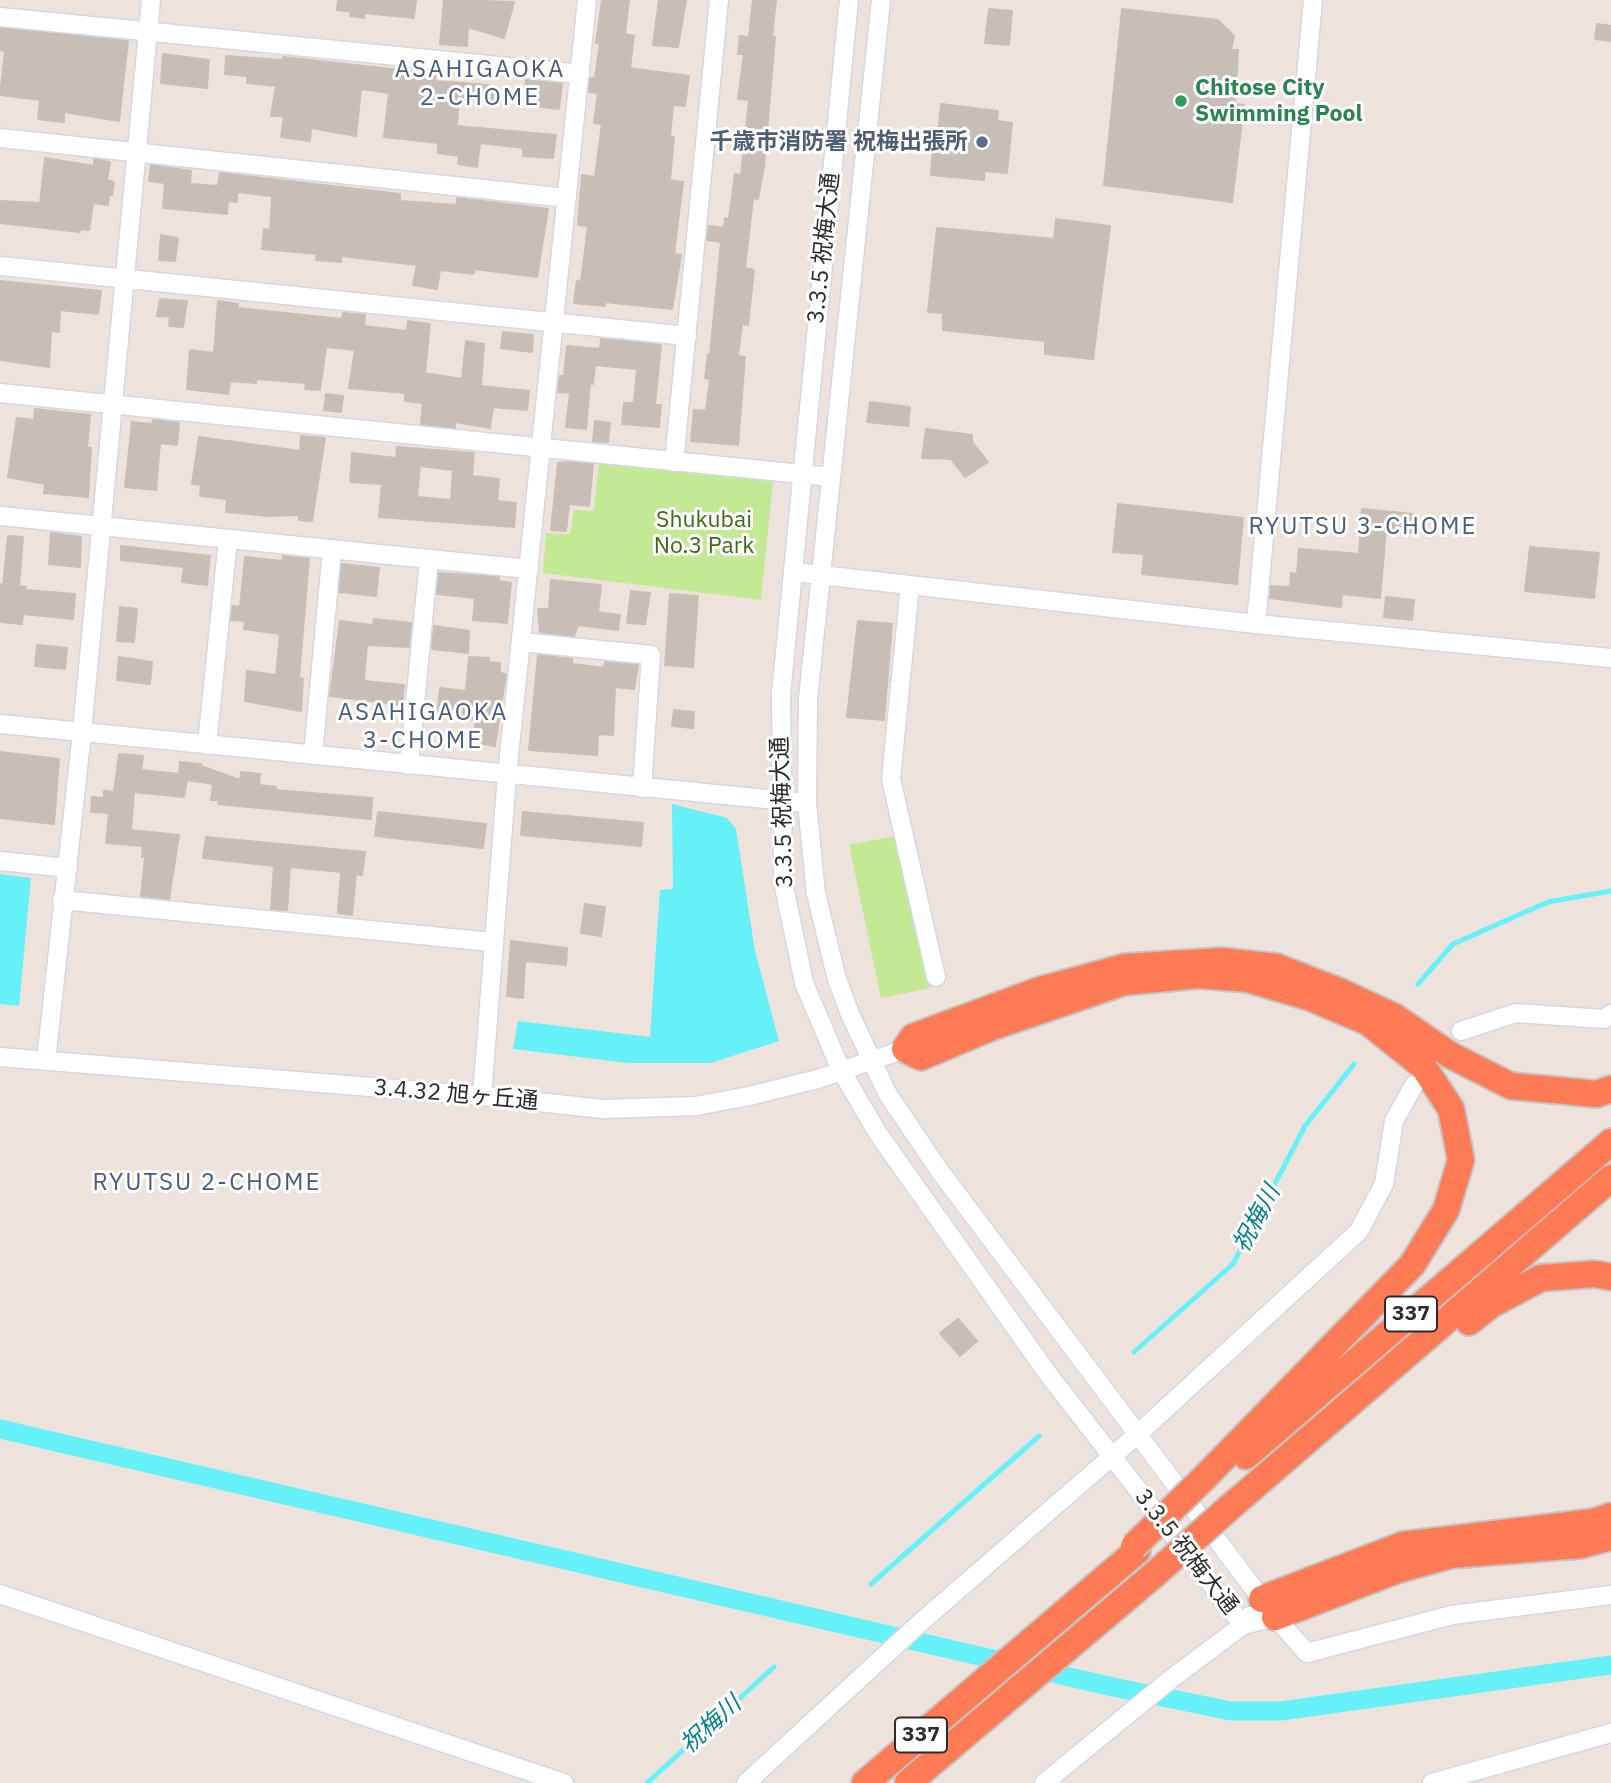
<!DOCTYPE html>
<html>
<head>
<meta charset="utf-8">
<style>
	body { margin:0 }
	canvas { display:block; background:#eee2dc }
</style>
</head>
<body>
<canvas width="1611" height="1783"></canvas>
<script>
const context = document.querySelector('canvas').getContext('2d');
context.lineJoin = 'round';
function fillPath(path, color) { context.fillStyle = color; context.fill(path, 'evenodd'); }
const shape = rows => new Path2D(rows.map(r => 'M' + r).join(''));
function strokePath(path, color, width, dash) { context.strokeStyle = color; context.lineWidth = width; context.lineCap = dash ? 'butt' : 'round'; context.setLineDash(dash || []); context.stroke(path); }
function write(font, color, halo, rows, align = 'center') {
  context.font = font + ' "IBM Plex Sans","Noto Sans JP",sans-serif'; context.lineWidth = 6; context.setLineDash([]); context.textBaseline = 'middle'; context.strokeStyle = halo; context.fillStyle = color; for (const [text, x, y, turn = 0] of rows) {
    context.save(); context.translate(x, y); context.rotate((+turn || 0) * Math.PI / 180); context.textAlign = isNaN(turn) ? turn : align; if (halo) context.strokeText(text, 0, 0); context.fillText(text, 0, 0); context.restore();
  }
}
const green = shape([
	[599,462,773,482,761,600,543,573,546,533,570,534,574,510,594,511],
	[900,835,931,988,881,998,849,845]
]);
const water = shape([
	[672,804,727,818,736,829,755,951,779,1041,711,1063,628,1063,513,1049,518,1021,650,1037,660,890,673,889],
	[0,874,31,878,19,1006,0,1004]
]);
const stream = shape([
	[1418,984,1453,944,1548,902,1611,891],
	[1134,1352,1233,1264,1305,1126,1354,1064],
	[871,1584,1039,1436],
	[647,1783,774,1667]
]);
const canal = shape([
	[0,1429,1113,1687,1231,1711,1281,1711,1611,1665]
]);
const building = shape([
	[338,0,416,0,414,18,364,13,364,18,350,16,351,12,337,10,338,0],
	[444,0,514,2,504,38,468,27,467,46,440,44,444,0],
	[602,0,629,0,625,34,634,36,630,68,689,76,685,106,673,105,670,137,674,137,670,180,683,182,674,254,681,255,672,309,605,302,605,306,574,303,577,281,581,282,588,226,578,225,582,175,595,177,602,124,594,123,598,93,589,92,590,78,595,78,600,43,596,43,602,0],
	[659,0,686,0,678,47,653,45,659,0],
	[753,0,776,0,772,37,775,37,764,167,758,199,753,198,745,268,754,270,748,325,742,324,738,356,745,357,738,445,691,441,694,410,706,411,710,379,705,378,708,354,710,355,721,242,707,240,709,226,724,228,725,218,729,219,735,174,741,175,749,100,738,99,744,54,738,54,740,36,749,37,753,0],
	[989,9,1012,11,1009,45,985,43,989,9],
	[1122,9,1218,20,1234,36,1231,50,1238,50,1235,104,1244,105,1232,202,1104,185,1122,9],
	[1597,24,1611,26,1611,41,1595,39,1597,24],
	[0,28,128,41,119,121,64,112,64,122,38,119,40,100,0,95,5,51,0,50,0,28],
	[163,54,209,60,207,88,161,83,163,54],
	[226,56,282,60,283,57,436,74,435,81,489,85,489,88,498,90,496,102,459,98,457,126,556,135,553,158,523,156,523,148,480,143,477,167,458,164,459,156,438,153,438,143,384,137,389,93,361,89,356,136,311,128,310,141,281,137,284,116,271,116,276,86,247,83,247,76,225,74,226,56],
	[526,80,562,84,559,109,524,105,526,80],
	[941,104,998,111,997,121,1012,123,1007,173,984,171,984,180,931,175,933,145,937,146,941,104],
	[45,158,94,166,94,159,110,162,107,180,114,182,112,195,109,195,108,205,93,203,89,230,80,229,80,232,0,223,0,201,40,203,45,158],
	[151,165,191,171,190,184,218,186,220,173,400,194,400,201,457,205,457,198,548,209,537,277,474,269,474,274,440,270,437,289,413,285,417,265,341,256,341,262,316,260,317,254,262,249,264,229,270,230,272,196,237,192,237,202,228,201,227,214,163,208,165,183,149,181,151,165],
	[1056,219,1110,226,1093,359,1045,354,1045,341,943,330,943,313,928,312,937,228,1054,239,1056,219],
	[161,235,178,238,175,261,159,260,161,235],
	[0,281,101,291,98,314,60,310,59,332,51,331,49,367,0,360,0,281],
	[160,299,187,301,183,327,169,326,170,317,157,316,160,299],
	[218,301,238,304,238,308,342,319,343,313,365,315,364,326,407,331,408,321,430,324,425,373,462,379,466,341,484,344,481,386,529,391,527,410,493,407,490,428,455,422,455,428,421,424,423,403,405,401,405,393,349,388,355,350,326,347,320,390,305,389,306,383,256,379,256,383,230,381,228,394,187,389,190,350,214,353,218,301],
	[503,332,533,335,532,352,501,348,503,332],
	[601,339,661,345,655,405,661,405,659,427,622,424,624,403,634,403,637,369,595,365,593,384,590,383,586,429,566,427,570,393,558,392,560,376,564,376,567,346,600,349,601,339],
	[326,394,343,396,341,412,324,410,326,394],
	[870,402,910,407,908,426,867,422,870,402],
	[35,409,90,415,87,448,91,448,88,497,44,493,45,484,8,477,17,418,34,420,35,409],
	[153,420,179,423,177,445,160,443,156,490,125,487,132,422,152,424,153,420],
	[595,421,610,423,608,442,593,441,595,421],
	[926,429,972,435,972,442,988,462,965,477,951,459,922,458,926,429],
	[301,436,325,438,312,521,299,520,299,515,268,516,226,512,227,499,200,496,201,485,192,484,199,437,300,451,301,436],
	[397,447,474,453,472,476,499,479,497,501,516,503,514,527,379,517,382,484,350,482,352,453,396,458,397,447],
	[420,466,453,470,451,500,417,497,420,466],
	[569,462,593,464,589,506,569,504,566,531,551,530,558,463,569,462],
	[1118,504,1243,518,1237,584,1142,574,1144,554,1113,552,1118,504],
	[1362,509,1413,514,1411,533,1386,530,1380,598,1342,594,1341,607,1270,598,1271,586,1290,587,1291,573,1297,574,1299,549,1359,554,1362,509],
	[51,533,81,537,80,567,49,564,51,533],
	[8,536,23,537,19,586,26,587,26,590,75,594,73,619,23,614,22,624,0,622,0,584,3,585,8,536],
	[121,546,210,556,207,585,182,582,184,567,121,560,121,546],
	[1530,547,1599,553,1594,598,1525,591,1530,547],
	[283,556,309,559,299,678,303,679,301,711,245,701,247,671,276,675,280,634,244,629,245,621,231,620,233,606,240,607,245,557,283,561,283,556],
	[342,564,379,568,376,596,339,592,342,564],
	[439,573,499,577,499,581,511,583,507,623,473,620,475,598,437,594,439,573],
	[551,580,601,585,598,612,620,615,618,630,578,625,574,636,540,632,538,609,549,609,551,580],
	[631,591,650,593,645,624,627,623,631,591],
	[670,594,698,596,693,667,665,665,670,594],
	[1386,597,1414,600,1412,620,1384,617,1386,597],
	[120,607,137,609,134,642,117,641,120,607],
	[374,619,411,623,409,647,367,645,364,678,364,681,404,685,402,705,330,696,340,621,373,625,374,619],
	[858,621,892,624,884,720,847,717,858,621],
	[434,626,469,631,468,653,432,649,434,626],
	[37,645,67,648,65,669,35,666,37,645],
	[538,655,572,659,572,664,604,668,605,662,638,665,634,689,615,687,613,735,598,734,597,755,529,750,538,655],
	[119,657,152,662,150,684,117,680,119,657],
	[469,657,489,658,489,662,500,663,500,673,506,674,495,746,473,742,476,720,437,715,440,688,466,691,469,657],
	[674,710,694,712,693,728,672,726,674,710],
	[0,752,59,759,54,824,0,818,0,752],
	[119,754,143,756,141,770,179,774,180,762,201,764,201,766,240,780,241,772,260,774,259,785,276,787,275,790,372,798,371,819,218,804,219,800,211,800,213,784,187,780,184,797,134,792,131,830,179,835,169,899,141,896,145,857,142,857,143,846,106,843,109,813,91,812,92,797,104,798,104,791,114,792,119,754],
	[378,812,486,824,483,848,375,836,378,812],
	[523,812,643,823,641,846,521,835,523,812],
	[206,837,365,852,362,875,356,874,352,915,338,913,341,872,290,867,287,910,271,909,274,866,203,858,206,837],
	[585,904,605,907,601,936,581,933,585,904],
	[511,941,567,948,566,965,525,961,523,998,507,996,511,941],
	[958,1319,977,1341,960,1356,940,1333,958,1319]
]);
const minor = shape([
	[849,0,781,694,783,882,804,983,841,1070,877,1132,1048,1374,1243,1625,1275,1617],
	[881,0,808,699,807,803,816,894,837,979,850,1014,887,1093,939,1170,1275,1617,1307,1653,1452,1615,1611,1595],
	[0,17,580,74],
	[0,138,567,198],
	[0,266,687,336],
	[0,393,831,477],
	[674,462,719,0],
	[0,516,529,569],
	[794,572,1256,624,1611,658],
	[910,585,891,779,936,977],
	[1256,624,1313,0],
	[521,642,651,655,642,788],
	[0,724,807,803],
	[207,745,228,539],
	[313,755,332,549],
	[409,765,429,559],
	[0,861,68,868],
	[62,900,492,942],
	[1461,1031,1516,1013,1604,1019,1611,1014],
	[0,1057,482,1096,603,1109,696,1106,749,1096,818,1079,905,1049],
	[46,1061,82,732,151,0],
	[482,1096,507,775,587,0],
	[0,1594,564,1783],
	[746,1783,921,1622,1139,1433,1359,1231,1384,1184,1394,1121,1414,1085],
	[1044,1783,1171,1679,1243,1625,1250,1616],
	[1432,1783,1611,1733]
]);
const highway = shape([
	[1469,1322,1492,1304,1541,1278,1595,1274,1611,1277],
	[1246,1456,1611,1142],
	[1204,1478,1412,1265,1446,1210,1461,1160,1451,1109,1423,1066,1368,1022,1309,997,1248,979,1199,975,1124,982,992,1027,921,1057,905,1049,913,1037,1040,990,1125,967,1221,961,1277,967,1341,992,1393,1016,1450,1055,1511,1086,1597,1094,1611,1089],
	[1229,1508,1611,1178],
	[1262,1599,1403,1545,1594,1522,1611,1516],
	[1275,1617,1397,1570,1451,1555,1581,1545,1611,1537],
	[865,1783,1137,1551],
	[908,1783,1156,1573]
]);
const highwayBridge = shape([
	[1134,1546,1204,1478],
	[1156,1573,1229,1508]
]);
const markers = [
	[1181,101,7,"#2e9e5b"],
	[982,142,7,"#5c6f8a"]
];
const shields = [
	[1411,1314,52],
	[921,1735,52]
];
const shieldNames = [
	["337",1411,1314],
	["337",921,1735]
];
const leisureNames = [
	["Chitose City",1195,88],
	["Swimming Pool",1195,114]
];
const serviceNames = [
	["千歳市消防署 祝梅出張所",968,142]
];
const streetNames = [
	["3.3.5 祝梅大通",824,248,-84],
	["3.3.5 祝梅大通",783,812,-92],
	["3.4.32 旭ヶ丘通",456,1095,5],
	["3.3.5 祝梅大通",1186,1552,52]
];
const parkNames = [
	["Shukubai",704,520],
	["No.3 Park",704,546]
];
const neighbourhoodNames = [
	["ASAHIGAOKA",480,70],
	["2-CHOME",480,98],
	["RYUTSU 3-CHOME",1363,527],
	["ASAHIGAOKA",423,713],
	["3-CHOME",423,741],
	["RYUTSU 2-CHOME",207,1183]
];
const waterNames = [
	["祝梅川",1257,1219,-62],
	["祝梅川",711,1725,-42]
];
fillPath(green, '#c3e994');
fillPath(water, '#66f1f8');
strokePath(stream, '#66f1f8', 5);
strokePath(canal, '#66f1f8', 19);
fillPath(building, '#c6beb7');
strokePath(building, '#cabeb5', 2);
strokePath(minor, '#d1d9e5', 21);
strokePath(highway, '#c4c4c4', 30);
strokePath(minor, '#fff', 18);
strokePath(highway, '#ff7b56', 26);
strokePath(highwayBridge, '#c4c4c4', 30, []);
strokePath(highwayBridge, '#ff7b56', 26);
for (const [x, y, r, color] of markers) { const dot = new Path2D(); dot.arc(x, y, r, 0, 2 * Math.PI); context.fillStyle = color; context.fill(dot); strokePath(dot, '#fff', 2.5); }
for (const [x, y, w] of shields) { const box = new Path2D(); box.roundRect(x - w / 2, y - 17.5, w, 35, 5); context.fillStyle = '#fff'; context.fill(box); strokePath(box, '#2b2b2b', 2); }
write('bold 21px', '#2b2b2b', null, shieldNames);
write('bold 23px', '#27864d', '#fff', leisureNames, 'left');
write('bold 23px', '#4e5e75', '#fff', serviceNames, 'right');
write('23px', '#2b2b2b', '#fff', streetNames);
write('23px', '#3a6e14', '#fff', parkNames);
context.letterSpacing = '2px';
write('24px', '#475d7f', '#fff', neighbourhoodNames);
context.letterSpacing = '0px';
write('italic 24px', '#047f90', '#fff', waterNames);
</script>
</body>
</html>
